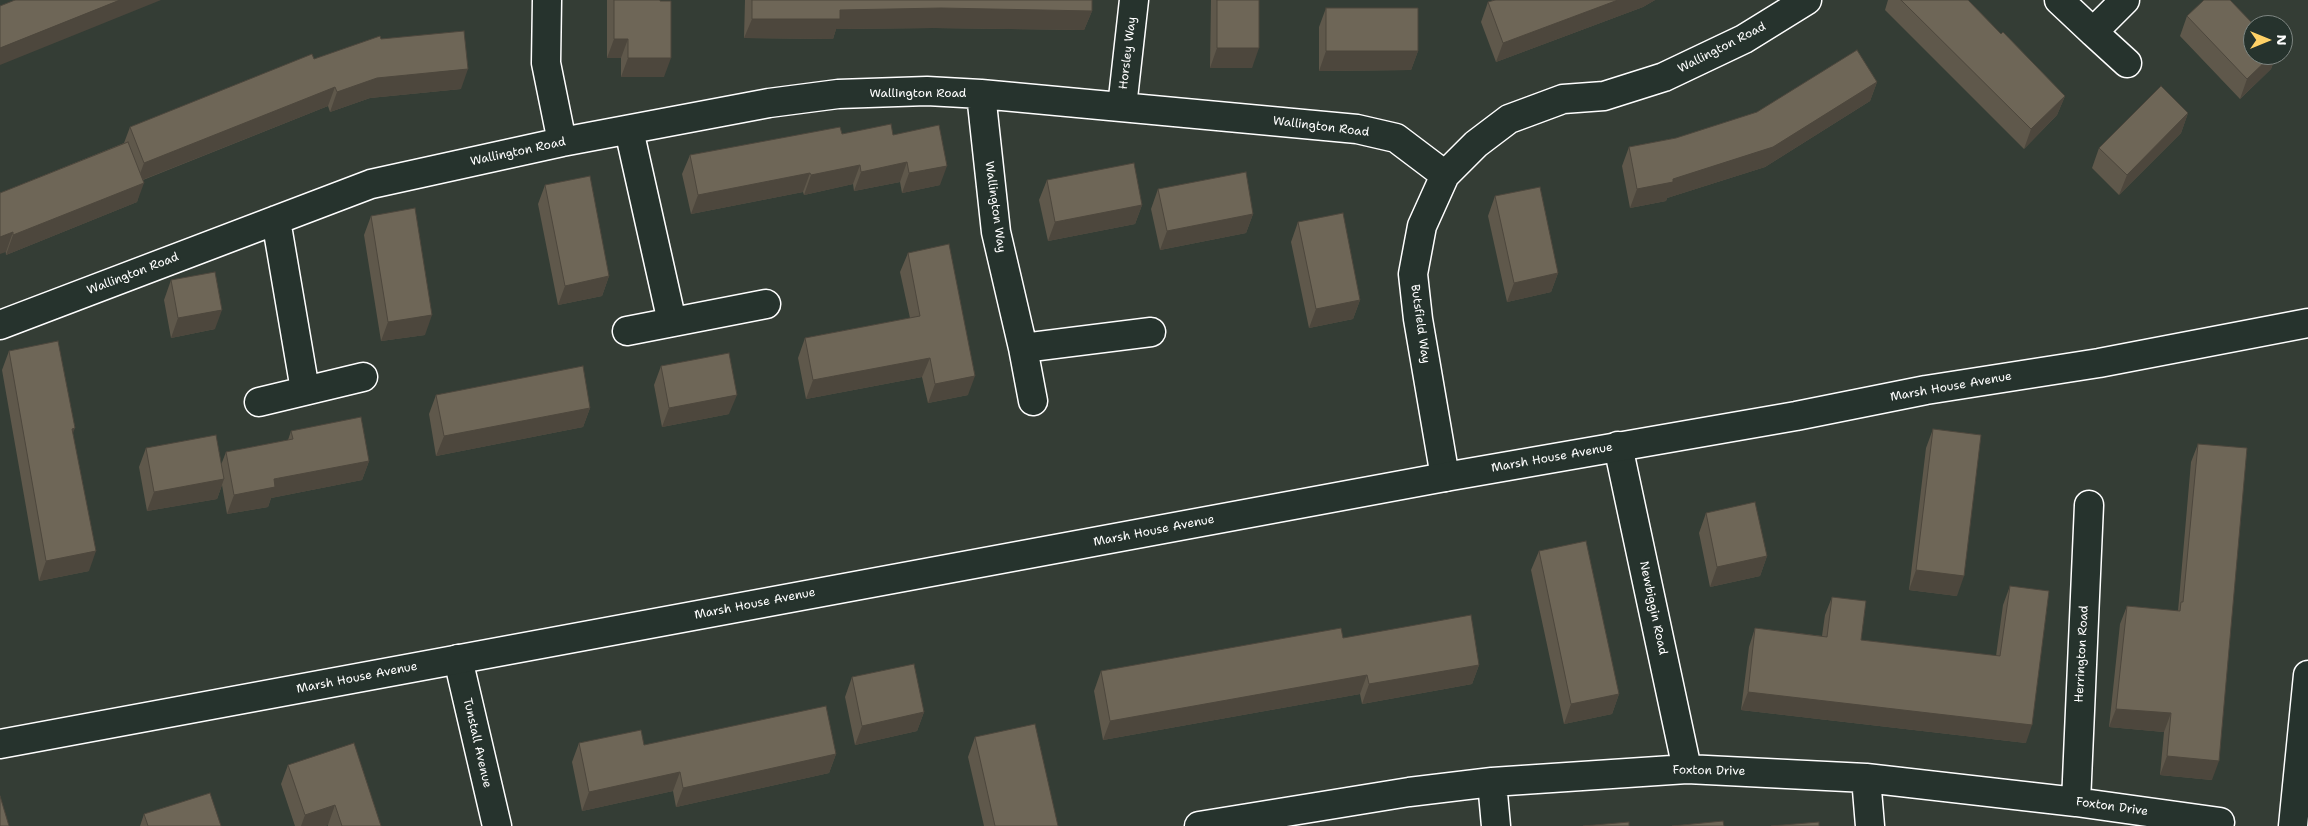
<!DOCTYPE html>
<html>
<head>
<meta charset="utf-8">
<style>
	body { margin:0 }
	#map { position:relative; width:2308px; height:826px; overflow:hidden; background:#343d35; font-family:"Shantell Sans",sans-serif }
	canvas { display:block }
	.north { position:absolute; left:2243px; top:15px; width:50px; height:50px; box-sizing:border-box; background:#26332d; border:1px solid #7d8581; border-radius:50%; rotate:90deg; font-size:14px; font-weight:700; line-height:20px; text-align:center; color:#fff }
	.north::after { content:''; display:block; margin:auto; width:18px; height:22px; background:#ffd166; clip-path:polygon(50% 0,100% 100%,50% 72%,0 100%) }
</style>
</head>
<body>
<div id="map">
<canvas width="2308" height="826"></canvas>
<div class="north">N</div>
</div>
<script>
const context = document.querySelector('canvas').getContext('2d');
context.lineJoin = 'round';
const shape = rows => new Path2D(rows.map(r => 'M' + r).join(''));
function strokePath(path, color, width, dash) { context.strokeStyle = color; context.lineWidth = width; context.lineCap = dash ? 'butt' : 'round'; context.setLineDash(dash || []); context.stroke(path); }
function fillPath(path, color) { context.fillStyle = color; context.fill(path, 'evenodd'); }
function write(font, color, halo, rows, align = 'center') {
  context.font = font + ' "Shantell Sans",sans-serif'; context.lineWidth = 4; context.setLineDash([]); context.textBaseline = 'middle'; context.strokeStyle = halo; context.fillStyle = color; for (const [text, x, y, turn = 0] of rows) {
    context.save(); context.translate(x, y); context.rotate((+turn || 0) * Math.PI / 180); context.textAlign = isNaN(turn) ? turn : align; if (halo) context.strokeText(text, 0, 0); context.fillText(text, 0, 0); context.restore();
  }
}
const street = shape([
	[547,0,546,63,562,142],
	[2059,0,2093,32,2125,0],
	[2093,32,2127,63],
	[981,94,996,232,1023,348],
	[1122,107,1134,0],
	[629,130,672,322],
	[276,220,305,390],
	[0,325,371,184,562,142,769,103,838,94,927,91,981,94,1357,129,1396,138,1445,175],
	[627,331,766,304],
	[1033,401,1023,348,1151,332],
	[259,402,363,377],
	[1618,446,1687,769],
	[1445,477,1418,319,1413,274,1422,226,1445,175,1476,144,1509,119,1563,99,1604,96,1664,77,1744,39,1807,0],
	[458,659,497,826],
	[1866,778,1870,826],
	[1492,782,1496,826],
	[2076,802,2089,505],
	[1199,826,1409,792,1492,782,1687,769,1866,778,2076,802,2220,822],
	[2293,826,2308,675]
]);
const secondary = shape([
	[0,744,1445,477,1796,416,1926,390,2099,363,2308,323]
]);
const wall = shape([
	[607,0,660,0,664,77,621,77,621,58,607,58],
	[745,0,1092,0,1092,11,1084,30,934,28,836,29,833,39,744,38],
	[1211,0,1259,0,1252,68,1210,68],
	[1495,0,1655,0,1643,7,1496,62,1481,22,1488,2],
	[1888,0,1968,0,2001,34,2065,96,2057,115,2024,149,1885,10],
	[1326,8,1418,51,1411,70,1319,71,1319,27],
	[2187,16,2253,55,2276,55,2271,69,2240,99,2180,36],
	[381,39,461,89,370,98,330,112,328,106,143,180,137,202,6,255,0,193,124,143,130,127,314,59],
	[1877,82,1870,101,1765,167,1667,198,1666,201,1630,208,1622,166,1629,147,1676,138],
	[2188,113,2181,133,2119,195,2092,168,2099,148],
	[842,134,893,135,940,185,902,193,900,182,854,191,853,184,804,195,803,192,691,214,682,174,690,155],
	[1047,180,1142,205,1135,224,1048,241,1039,200],
	[545,185,609,276,602,296,558,305,538,204],
	[1158,189,1253,214,1246,233,1160,250,1151,209],
	[1495,196,1558,273,1551,292,1507,302,1488,216],
	[371,216,425,335,381,341,364,235],
	[1298,222,1360,300,1353,319,1309,328,1291,242],
	[908,253,968,395,928,403,922,377,806,399,798,358,805,338,910,318,900,272],
	[171,280,215,329,171,338,164,300],
	[9,351,73,435,89,571,39,581,2,370],
	[661,366,729,414,662,427,654,385],
	[436,395,590,408,583,427,436,456,429,414],
	[1933,429,1957,596,1909,590,1926,448],
	[291,431,369,461,362,480,271,498,268,507,227,514,222,485,217,499,147,511,139,467,146,448,221,465,226,452,288,440],
	[2198,444,2212,780,2160,775,2164,732,2109,727,2120,624,2127,606,2178,611,2191,462],
	[1706,513,1767,556,1760,576,1710,587,1699,533],
	[1539,551,1619,694,1612,714,1564,724,1531,570],
	[2010,586,2026,743,1741,710,1749,647,1755,628,1822,636,1825,615,1832,597,1861,640,1996,656,2003,605],
	[1343,638,1479,665,1472,684,1362,704,1360,694,1103,740,1094,691,1101,671],
	[852,677,924,712,917,731,855,745,845,697],
	[975,737,1058,826,984,826,968,757],
	[579,743,644,745,836,754,829,773,676,807,673,791,582,811,572,762],
	[288,765,381,826,328,826,328,825,324,826,295,826,281,784],
	[144,814,221,826,140,826]
]);
const shadedWall = shape([
	[120,0,161,0,0,65,0,48],
	[1618,0,1655,0,1643,7,1496,62,1503,43],
	[941,8,1092,11,1084,30,934,28,836,29,833,39,744,38,752,19,840,10],
	[614,39,628,39,621,58,607,58],
	[1217,48,1259,48,1252,68,1210,68],
	[1326,51,1418,51,1411,70,1319,71],
	[2272,55,2276,55,2271,69,2240,99,2247,79],
	[628,58,671,58,664,77,621,77],
	[468,69,461,89,370,98,330,112,337,92,377,78],
	[1877,82,1870,101,1765,167,1667,198,1666,201,1630,208,1637,189,1673,179],
	[335,87,328,106,137,182,144,163],
	[2065,96,2057,115,2024,149,2031,129],
	[2188,113,2181,133,2119,195,2127,175],
	[907,162,900,182,854,191,861,172],
	[860,165,853,184,804,195,811,175],
	[947,166,940,185,902,193,909,173],
	[810,173,803,192,691,214,698,195],
	[144,183,137,202,6,255,13,235],
	[1142,205,1135,224,1048,241,1055,222],
	[1253,214,1246,233,1160,250,1167,231],
	[13,232,6,252,0,254,0,237],
	[1558,273,1551,292,1507,302,1514,283],
	[609,276,602,296,558,305,565,286],
	[1360,300,1353,319,1309,328,1316,309],
	[222,310,215,329,171,338,178,318],
	[432,315,425,335,381,341,388,322],
	[930,358,922,377,806,399,813,380],
	[975,376,968,395,928,403,935,384],
	[737,395,729,414,662,427,669,408],
	[590,408,583,427,436,456,444,436],
	[75,428,68,447,72,429],
	[369,461,362,480,271,498,268,507,227,514,234,495,274,479],
	[224,479,217,499,147,511,154,492],
	[96,551,89,571,39,581,46,561],
	[1767,556,1760,576,1710,587,1717,567],
	[1916,570,1964,576,1957,596,1909,590],
	[1479,665,1472,684,1362,704,1369,684],
	[1367,675,1360,694,1103,740,1110,721],
	[1748,692,2032,725,2026,743,1741,710],
	[1619,694,1612,714,1564,724,1571,704],
	[2116,709,2171,713,2164,732,2109,727],
	[924,712,917,731,855,745,862,726],
	[836,754,829,773,676,807,683,788],
	[2167,756,2219,761,2212,780,2160,775],
	[680,772,673,791,582,811,589,792],
	[335,805,328,825,324,826,301,826,305,815]
]);
const building = shape([
	[15,0,120,0,0,48,0,6,15,0],
	[614,0,660,0,660,1,671,1,671,58,628,58,628,39,614,39,614,0],
	[752,0,1092,0,1092,11,941,8,840,10,840,19,752,19,752,0],
	[1217,0,1259,0,1259,48,1217,48,1217,0],
	[1495,0,1618,0,1503,43,1488,2,1495,0],
	[1901,0,1968,0,2001,34,2003,32,2065,96,2031,129,1901,0],
	[2204,0,2230,0,2254,25,2253,25,2253,55,2272,55,2247,79,2187,16,2204,0],
	[1326,8,1418,8,1418,51,1326,51,1326,8],
	[464,31,468,69,377,78,337,92,335,87,144,163,130,127,312,54,314,59,380,36,381,39,464,31],
	[1857,50,1877,82,1773,147,1673,179,1673,182,1637,189,1629,147,1676,138,1757,112,1857,50],
	[2161,86,2188,113,2127,175,2099,148,2161,86],
	[891,124,893,135,939,125,947,166,909,173,907,162,861,172,860,165,811,175,810,173,698,195,690,155,840,127,842,134,891,124],
	[128,142,144,183,13,235,13,232,0,237,0,193,128,142],
	[1134,163,1142,205,1055,222,1047,180,1134,163],
	[1246,172,1253,214,1167,231,1158,189,1246,172],
	[590,176,609,276,565,286,545,185,590,176],
	[1540,187,1558,273,1514,283,1495,196,1540,187],
	[415,208,432,315,388,322,371,216,415,208],
	[1343,213,1360,300,1316,309,1298,222,1343,213],
	[949,244,975,376,935,384,930,358,813,380,805,338,920,316,908,253,949,244],
	[215,272,222,310,178,318,171,280,215,272],
	[58,341,75,428,72,429,96,551,46,561,9,351,58,341],
	[729,353,737,395,669,408,661,366,729,353],
	[583,366,590,408,444,436,436,395,583,366],
	[361,417,369,461,274,479,275,487,234,495,226,452,293,439,291,431,361,417],
	[1933,429,1981,435,1964,576,1916,570,1933,429],
	[216,435,224,479,154,492,146,448,216,435],
	[2198,444,2247,448,2219,761,2167,756,2171,713,2116,709,2127,606,2180,611,2181,602,2183,602,2198,444],
	[1755,502,1767,556,1717,567,1706,513,1755,502],
	[1586,541,1619,694,1571,704,1539,551,1586,541],
	[2010,586,2049,591,2032,725,1748,692,1755,628,1827,637,1832,597,1866,601,1861,640,2000,656,2010,586],
	[1471,615,1479,665,1369,684,1367,675,1110,721,1101,671,1341,628,1343,638,1471,615],
	[914,664,924,712,862,726,852,677,914,664],
	[826,706,836,754,683,788,680,772,589,792,579,743,641,730,644,745,826,706],
	[1035,724,1058,826,995,826,975,737,1035,724],
	[354,743,381,826,342,826,335,805,305,815,288,765,354,743],
	[210,793,221,826,148,826,144,814,210,793],
	[0,796,9,826,0,826,0,796],
	[1723,821,1724,826,1672,826,1723,821],
	[1629,822,1629,826,1583,826,1629,822],
	[1819,822,1819,826,1771,826,1819,822]
]);
const streetNames = [
	["Wallington Road",1722,48,-27],
	["Horsley Way",1128,53,-83],
	["Wallington Road",918,94],
	["Wallington Road",1321,127,7],
	["Wallington Road",518,152,-12],
	["Wallington Way",995,207,82],
	["Wallington Road",133,274,-21],
	["Butsfield Way",1420,324,82],
	["Marsh House Avenue",1951,387,-10],
	["Marsh House Avenue",1552,458,-10],
	["Marsh House Avenue",1154,531,-11],
	["Marsh House Avenue",755,604,-11],
	["Newbiggin Road",1653,608,78],
	["Herrington Road",2082,654,-87],
	["Marsh House Avenue",357,678,-11],
	["Tunstall Avenue",477,743,77],
	["Foxton Drive",1709,771,1],
	["Foxton Drive",2112,807,8]
];
strokePath(street, '#fff', 31);
strokePath(secondary, '#fff', 31);
strokePath(street, '#26332d', 28);
strokePath(secondary, '#26332d', 28);
fillPath(wall, '#5f584b');
fillPath(shadedWall, '#4d473d');
fillPath(building, '#6e6657');
strokePath(building, '#4d473d', 1);
write('12px', '#fff', '#26332d', streetNames);
</script>
</body>
</html>
